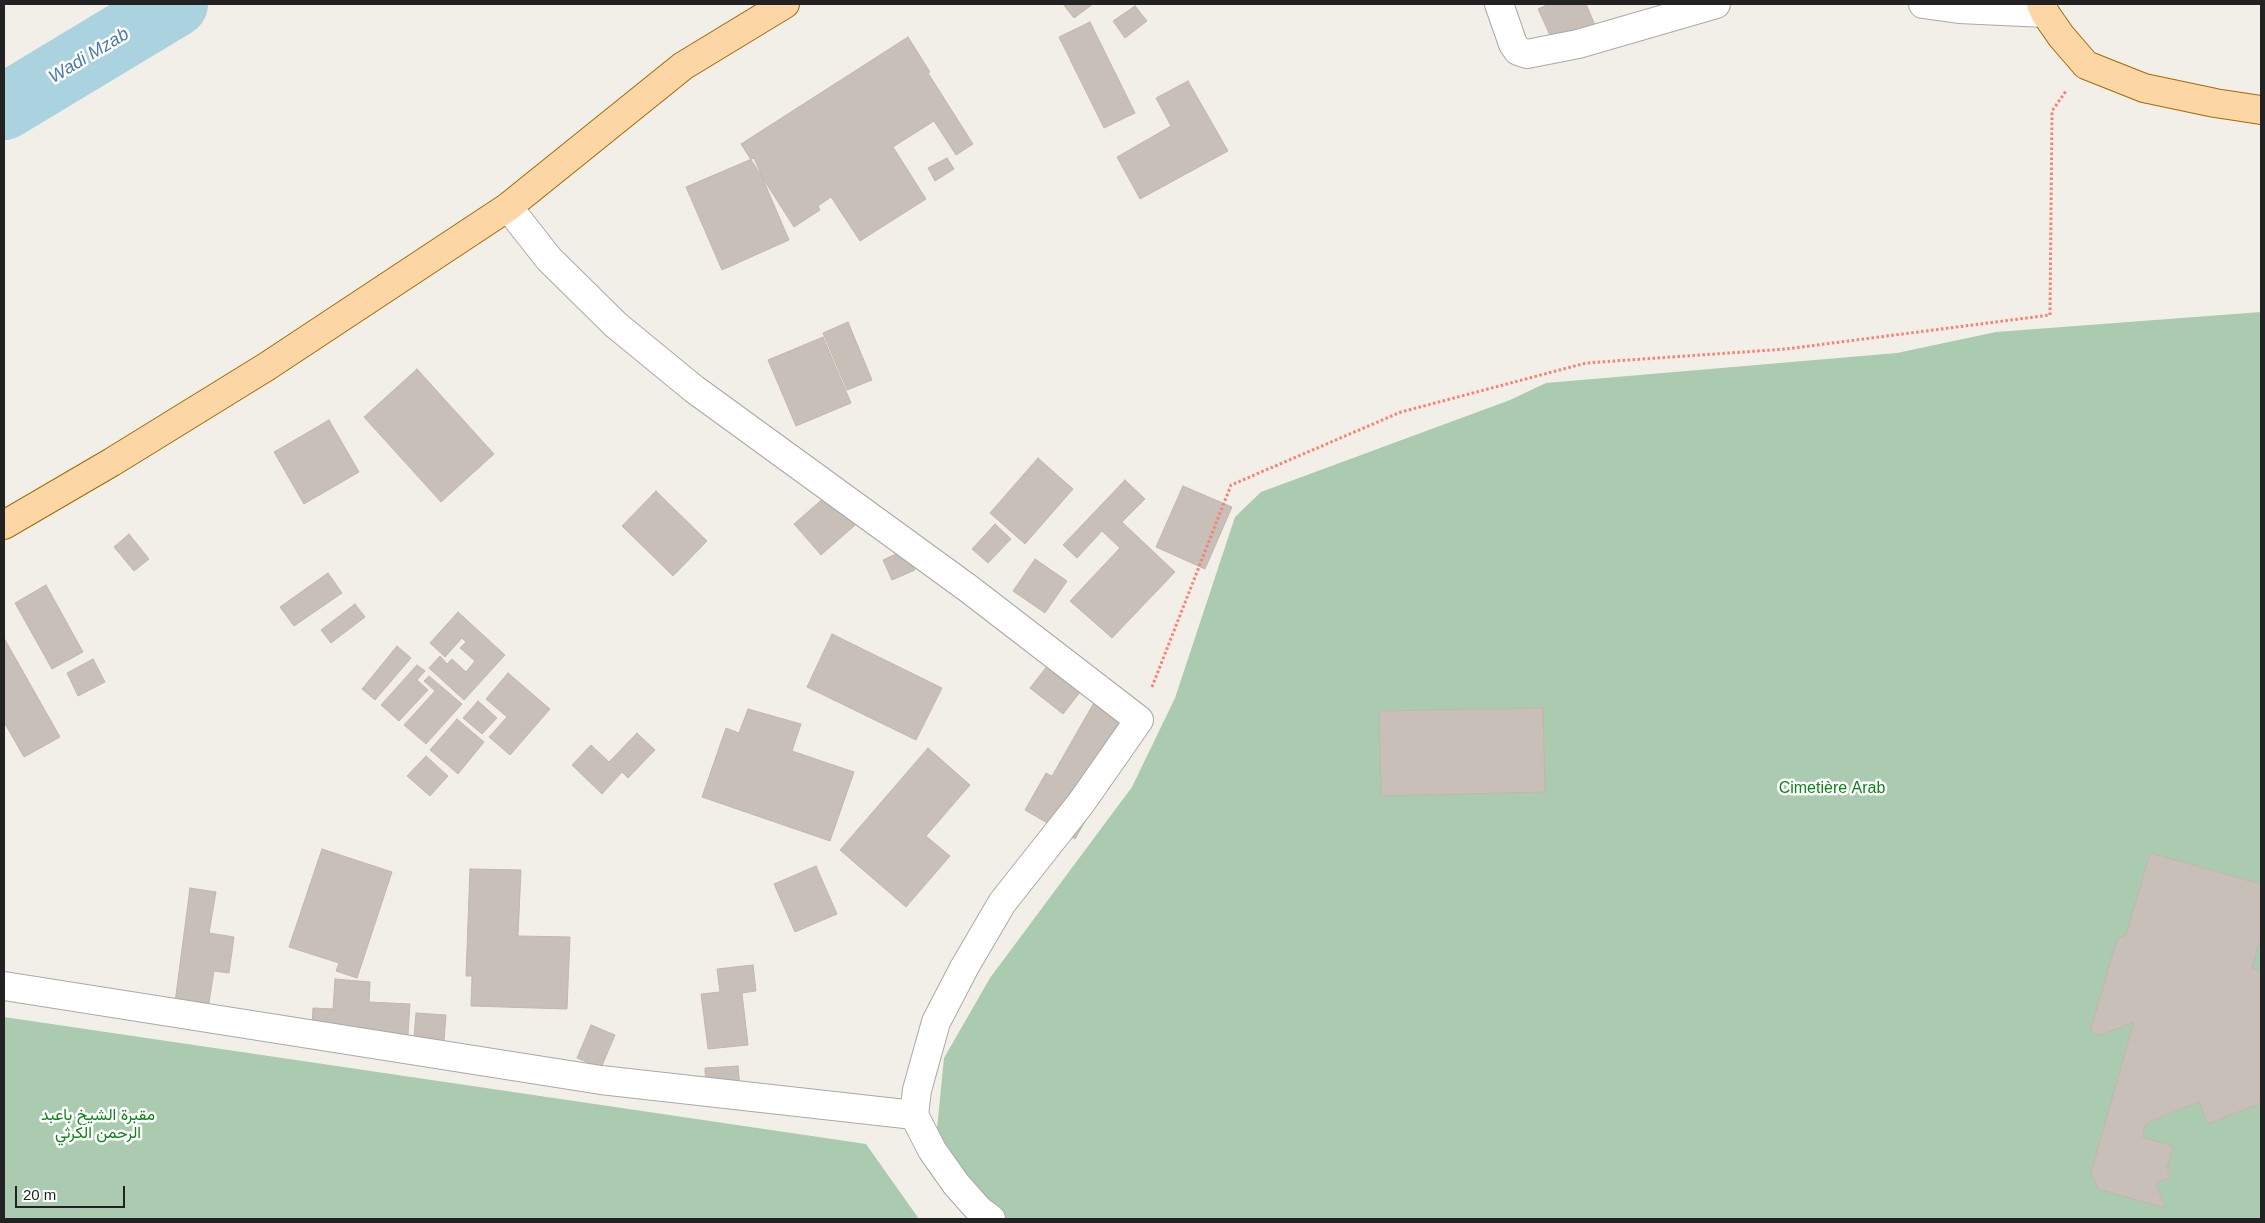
<!DOCTYPE html>
<html>
<head>
<meta charset="utf-8">
<style>
	body { margin:0 }
	#map { position:relative; width:2265px; height:1223px; overflow:hidden; background:#f2efe9; font-family:Helvetica,sans-serif }
	canvas { display:block }
	.frame { position:absolute; inset:0; border:5px solid #222; pointer-events:none }
	.scale { position:absolute; left:15px; top:1186px; width:110px; height:22px; box-sizing:border-box; border:2px solid #222; border-top:0; padding-left:6px; font-size:15px; line-height:18px; white-space:nowrap; color:#222; -webkit-text-stroke:4px #fff; paint-order:stroke }
</style>
</head>
<body>
<div id="map">
<canvas width="2265" height="1223"></canvas>
<div class="frame"></div>
<div class="scale">20 m</div>
</div>
<script>
const context = document.querySelector('canvas').getContext('2d');
context.lineJoin = 'round';
function fillPath(path, color) { context.fillStyle = color; context.fill(path, 'evenodd'); }
const shape = rows => new Path2D(rows.map(r => 'M' + r).join(''));
function strokePath(path, color, width, dash) { context.strokeStyle = color; context.lineWidth = width; context.lineCap = dash ? 'butt' : 'round'; context.setLineDash(dash || []); context.stroke(path); }
function write(font, color, halo, rows, align = 'center') {
  context.font = font + ' Helvetica,Vazirmatn,sans-serif'; context.lineWidth = 5; context.setLineDash([]); context.textBaseline = 'middle'; context.strokeStyle = halo; context.fillStyle = color; for (const [text, x, y, turn = 0] of rows) {
    context.save(); context.translate(x, y); context.rotate((+turn || 0) * Math.PI / 180); context.textAlign = isNaN(turn) ? turn : align; if (halo) context.strokeText(text, 0, 0); context.fillText(text, 0, 0); context.restore();
  }
}
const cemetery = shape([
	[2261,312,2261,1219,992,1219,935,1149,944,1058,990,978,1132,787,1175,698,1235,517,1261,492,1510,400,1546,383,1897,353,1996,332],
	[4,1017,866,1144,919,1219,4,1219]
]);
const river = shape([
	[4,107,175,4]
]);
const building = shape([
	[1063,4,1093,4,1074,18,1063,4],
	[1549,4,1586,4,1595,25,1554,44,1538,9,1549,4],
	[1135,6,1147,21,1125,38,1113,21,1135,6],
	[1090,22,1135,113,1104,128,1059,37,1090,22],
	[908,37,930,72,928,73,973,144,956,155,934,121,893,147,926,199,860,241,831,197,818,206,820,210,794,227,741,144,908,37],
	[1188,81,1228,151,1140,199,1117,157,1171,126,1156,98,1188,81],
	[754,158,789,240,722,270,686,187,754,158],
	[947,158,954,169,935,181,928,168,947,158],
	[848,322,872,380,847,390,823,333,848,322],
	[823,337,851,403,796,426,768,360,823,337],
	[417,369,494,454,441,502,364,417,417,369],
	[329,420,359,472,304,504,274,452,329,420],
	[1038,458,1073,489,1025,544,990,513,1038,458],
	[1125,480,1145,499,1122,522,1175,572,1112,638,1070,601,1120,548,1102,531,1077,558,1063,545,1125,480],
	[1183,486,1232,507,1205,569,1156,547,1183,486],
	[834,489,861,520,821,555,794,524,834,489],
	[656,491,707,541,673,576,622,526,656,491],
	[995,524,1011,539,988,563,972,549,995,524],
	[129,534,149,559,134,571,114,547,129,534],
	[905,550,915,570,892,580,883,560,905,550],
	[1035,559,1067,581,1045,613,1013,591,1035,559],
	[328,573,342,593,294,626,280,607,328,573],
	[46,585,83,652,52,669,15,603,46,585],
	[355,604,365,617,331,643,321,630,355,604],
	[458,612,505,655,464,700,429,668,440,656,447,664,452,659,466,672,475,661,460,648,466,642,462,638,445,657,430,643,458,612],
	[832,634,942,688,916,740,807,687,832,634],
	[4,638,60,737,24,757,4,722,4,638],
	[397,646,411,658,375,700,362,689,397,646],
	[1055,656,1088,682,1063,714,1030,688,1055,656],
	[93,659,105,682,78,696,67,673,93,659],
	[417,665,425,671,417,680,428,690,399,721,381,705,417,665],
	[508,673,550,709,510,755,489,737,507,717,486,699,508,673],
	[429,676,462,704,426,744,404,725,435,691,424,681,429,676],
	[1099,694,1144,719,1075,839,1025,810,1046,773,1052,776,1099,694],
	[478,701,497,718,482,734,463,718,478,701],
	[1543,708,1545,792,1381,796,1379,711,1543,708],
	[748,709,801,724,792,751,854,772,830,841,702,797,726,728,739,733,748,709],
	[457,719,484,742,458,774,430,750,457,719],
	[637,733,655,750,628,778,622,772,602,794,572,765,591,745,609,762,637,733],
	[928,748,970,785,926,836,950,856,906,907,840,850,928,748],
	[426,756,448,776,430,796,407,776,426,756],
	[322,849,392,872,357,978,336,971,339,963,289,947,322,849],
	[2150,853,2261,884,2261,935,2252,968,2261,971,2261,1103,2208,1124,2199,1102,2146,1123,2142,1137,2173,1146,2167,1168,2171,1177,2156,1183,2165,1208,2098,1189,2091,1172,2134,1022,2101,1035,2090,1032,2117,939,2126,935,2150,853],
	[816,866,837,914,795,932,774,884,816,866],
	[470,869,521,870,518,936,570,937,567,1009,471,1006,472,976,466,976,470,869],
	[190,888,216,892,209,933,234,937,229,973,214,971,207,1015,174,1010,190,888],
	[753,965,756,991,742,993,748,1045,708,1049,701,994,720,992,717,969,753,965],
	[335,979,370,982,369,1002,410,1004,407,1049,311,1043,313,1008,333,1009,335,979],
	[416,1013,446,1015,443,1053,413,1050,416,1013],
	[591,1025,615,1035,601,1068,577,1058,591,1025],
	[738,1066,740,1088,706,1090,705,1068,738,1066]
]);
const path = shape([
	[1152,687,1231,485,1401,412,1586,363,1786,349,2050,315,2052,111,2066,91]
]);
const minor = shape([
	[1499,4,1513,44,1518,51,1527,54,1578,44,1716,4],
	[1923,4,1959,9,2045,13],
	[508,207,549,259,616,325,694,389,969,589,1139,720,1081,803,1002,903,964,968,936,1022,917,1090,914,1115,932,1150,956,1184,979,1210,991,1219],
	[4,986,601,1080,914,1115]
]);
const major = shape([
	[2041,4,2045,13,2061,36,2086,65,2144,88,2215,103,2261,110],
	[4,525,112,462,266,367,508,207,683,66,785,4]
]);
const parkNames = [
	["Cimetière Arab",1832,789],
	["مقبرة الشيخ باعبد",98,1116],
	["الرحمن الكرثي",98,1134]
];
const waterNames = [
	["Wadi Mzab",89,56,-31]
];
fillPath(cemetery, '#aacbaf');
strokePath(river, '#aad3df', 66);
fillPath(building, '#c7bfb8');
strokePath(building, '#c4b6ab', 1);
strokePath(minor, '#a9a9a9', 30);
strokePath(major, '#a06b00', 30);
strokePath(path, '#fa8072', 3, [2.5, 2.5]);
strokePath(minor, '#fff', 28);
strokePath(major, '#fcd6a4', 28);
write('16px', '#0c8416', '#fff', parkNames);
write('italic 18px', '#4a7aab', '#fff', waterNames);
</script>
</body>
</html>
